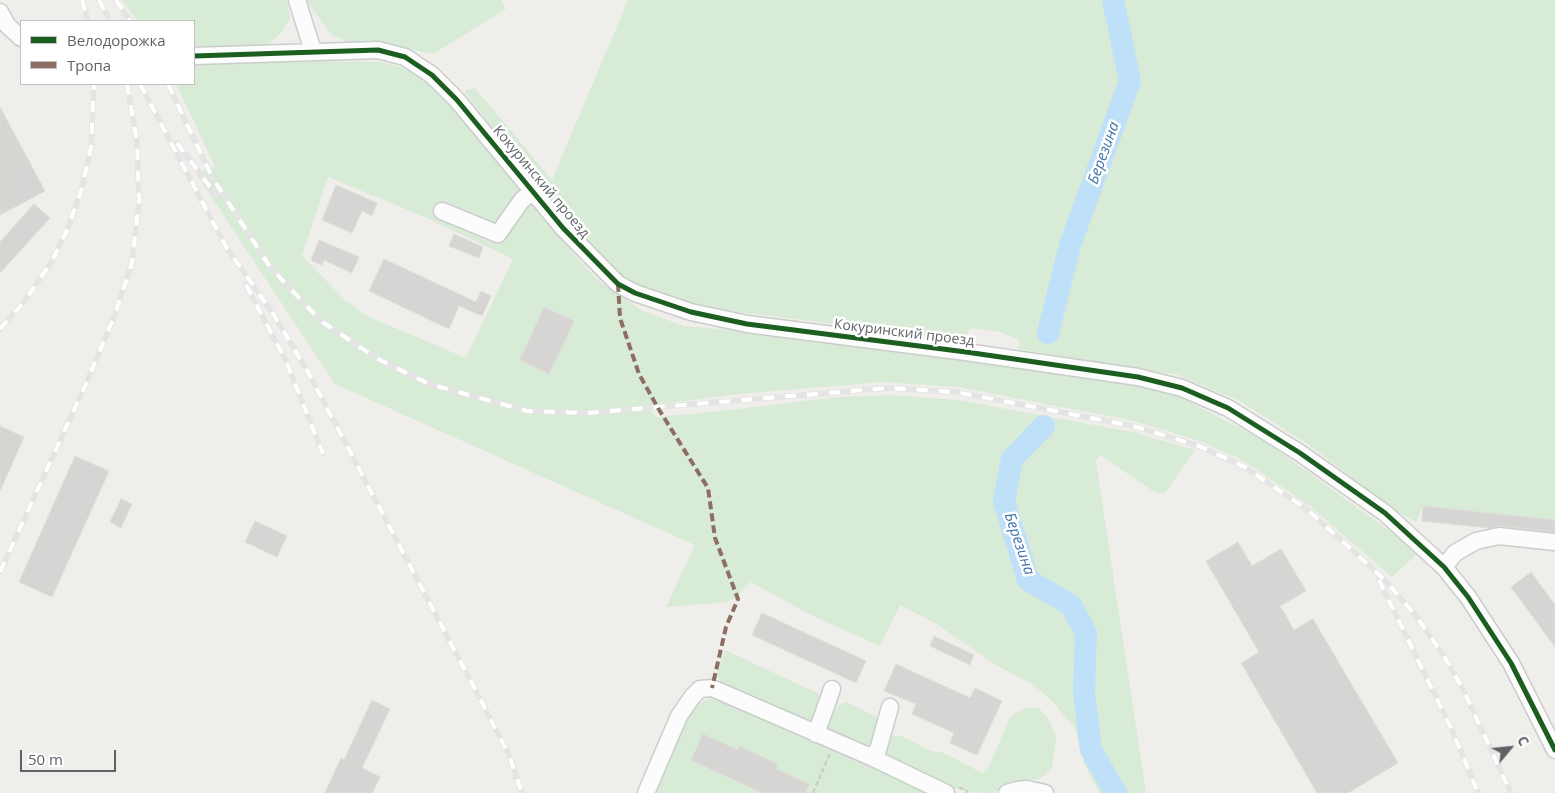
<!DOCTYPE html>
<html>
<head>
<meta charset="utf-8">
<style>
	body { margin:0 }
	#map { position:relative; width:1555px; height:793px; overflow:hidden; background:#efeeea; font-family:"Open Sans",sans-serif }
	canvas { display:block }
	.legend { position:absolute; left:20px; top:20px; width:175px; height:65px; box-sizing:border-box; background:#fff; border:1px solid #bfc1c3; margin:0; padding:6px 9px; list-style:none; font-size:15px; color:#5f6368 }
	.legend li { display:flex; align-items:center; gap:10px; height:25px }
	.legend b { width:25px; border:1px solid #bfc1c3 }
	.north { position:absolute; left:1485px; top:723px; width:50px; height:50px; -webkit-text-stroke:4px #fff; paint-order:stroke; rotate:62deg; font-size:14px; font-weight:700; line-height:20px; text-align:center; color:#5f6368 }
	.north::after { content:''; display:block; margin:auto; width:18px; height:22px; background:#5f6368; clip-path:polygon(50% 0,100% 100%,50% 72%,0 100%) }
	.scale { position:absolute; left:20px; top:750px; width:96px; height:22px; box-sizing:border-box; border:2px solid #5f6368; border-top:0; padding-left:6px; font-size:15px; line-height:18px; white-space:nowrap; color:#5f6368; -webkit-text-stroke:4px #fff; paint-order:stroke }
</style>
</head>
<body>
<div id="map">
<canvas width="1555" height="793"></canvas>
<ul class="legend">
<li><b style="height:6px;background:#1b5e20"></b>Велодорожка</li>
<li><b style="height:6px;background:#8d6e63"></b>Тропа</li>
</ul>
<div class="north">С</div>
<div class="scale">50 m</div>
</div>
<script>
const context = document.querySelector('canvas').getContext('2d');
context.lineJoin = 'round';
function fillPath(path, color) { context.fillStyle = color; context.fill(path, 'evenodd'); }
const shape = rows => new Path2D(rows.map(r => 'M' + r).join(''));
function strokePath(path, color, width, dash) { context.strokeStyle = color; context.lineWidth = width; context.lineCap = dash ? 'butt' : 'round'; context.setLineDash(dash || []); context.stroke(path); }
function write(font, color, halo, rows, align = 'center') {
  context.font = font + ' "Open Sans",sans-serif'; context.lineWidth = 5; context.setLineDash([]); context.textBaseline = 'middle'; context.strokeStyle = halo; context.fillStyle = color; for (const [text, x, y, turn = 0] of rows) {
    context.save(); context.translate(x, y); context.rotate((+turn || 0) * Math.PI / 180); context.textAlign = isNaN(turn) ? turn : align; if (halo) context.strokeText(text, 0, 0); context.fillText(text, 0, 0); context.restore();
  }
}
const green = shape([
	[122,0,287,0,290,19,282,32,266,46,194,46,194,21,138,21],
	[306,0,501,0,506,9,433,54,391,45,353,44,332,35],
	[628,0,1555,0,1555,520,1423,506,1416,522,1391,508,1308,444,1238,400,1178,375,1018,349,1020,340,1001,332,970,328,962,344,903,332,744,313,696,305,676,301,646,289,621,275,588,246,533,180,464,91,475,88,552,180],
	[316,61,380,62,405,68,432,85,459,114,577,258,600,282,643,311,684,326,743,331,1075,374,1145,388,1180,397,1266,442,1419,552,1392,577,1311,507,1246,462,1200,441,1134,421,958,387,883,382,738,394,660,404,651,411,658,418,665,416,694,414,840,397,889,395,957,400,1133,432,1195,450,1165,493,1156,493,1100,455,1096,461,1146,793,1099,793,1084,763,1075,728,1051,700,1032,684,996,665,935,623,900,605,880,646,811,615,751,582,734,599,726,602,666,607,695,545,335,384,197,175,215,166,176,84,194,84,194,64],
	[328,177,425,217,513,259,466,358,367,316,345,300,302,256],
	[725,650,817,693,822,697,814,721,809,723,725,686,718,678,717,671],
	[713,698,722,699,931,793,653,793,691,712,703,701],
	[847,702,883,720,873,742,867,747,829,732,826,726,836,707,841,704],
	[1038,707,1049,720,1056,738,1052,768,1040,779,1026,780,991,793,968,792,950,787,885,756,881,748,891,736,902,736,931,751,944,753,982,773,989,766,1010,717,1023,709]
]);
const river = shape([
	[1048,333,1070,245,1130,81,1113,0],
	[1044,426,1012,459,1004,501,1028,580,1071,605,1086,633,1084,692,1091,750,1116,793]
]);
const building = shape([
	[0,107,45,191,0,215,0,107],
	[336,185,377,203,372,216,362,211,352,233,322,220,336,185],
	[34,204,50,218,0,273,0,242,34,204],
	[454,234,483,247,479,258,449,246,454,234],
	[319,240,359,257,352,273,324,260,322,265,311,260,319,240],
	[384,259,476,302,481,291,491,296,482,316,459,306,449,329,369,291,384,259],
	[544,307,574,321,549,374,520,360,544,307],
	[0,426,24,437,0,491,0,426],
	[75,456,109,471,52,597,19,582,75,456],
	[121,499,132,504,121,528,110,522,121,499],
	[1423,506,1555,520,1555,532,1500,526,1489,528,1422,521,1423,506],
	[255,521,287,536,277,557,245,542,255,521],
	[1238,542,1252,566,1281,549,1306,591,1280,606,1294,630,1313,619,1398,763,1348,793,1317,793,1241,663,1259,652,1206,561,1238,542],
	[1531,572,1555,605,1555,647,1511,587,1531,572],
	[762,613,866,661,856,683,752,635,762,613],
	[934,636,974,655,970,665,930,646,934,636],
	[896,664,970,698,975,688,1002,701,977,755,950,743,954,733,912,714,916,704,884,691,896,664],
	[372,700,390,709,362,768,380,777,372,793,325,793,341,758,344,760,372,700],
	[703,734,738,750,739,746,778,764,776,769,809,784,805,793,762,793,691,760,703,734]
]);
const path = shape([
	[959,787,967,791,966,793],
	[813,793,830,753]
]);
const minor = shape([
	[297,0,313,51],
	[0,12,7,25,21,38],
	[194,56,378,50,405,57,432,75,457,100,563,228,618,284,635,293,691,312,747,324,966,352,1138,377,1182,388,1228,408,1300,453,1385,513,1444,567,1468,597,1511,663,1555,750],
	[442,211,498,234,522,200,532,192],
	[1444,567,1455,553,1476,541,1499,536,1555,542],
	[816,734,832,689],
	[871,757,878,750,890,707],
	[646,793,679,716,692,697,700,689,712,688,871,757,946,793],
	[1007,793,1017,790,1027,789,1045,793]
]);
const rail = shape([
	[82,0,88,21],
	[99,0,110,21],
	[116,0,130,21],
	[140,84,226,247,274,315,308,372,477,693,509,755,522,793],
	[168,84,212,177,270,267,321,321,378,359,429,384,527,411,587,413,887,388,956,392,1133,426,1199,446,1245,467,1309,511,1385,580,1416,616,1444,656,1463,689,1511,793],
	[177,143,216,195],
	[246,285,286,361,323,454],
	[0,329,24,302,52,261,68,228,82,188,91,147,94,84],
	[0,572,85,386,114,317,132,263,139,201,137,142,127,84],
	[1379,580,1452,730,1478,793]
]);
const quiet = shape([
	[618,284,620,318,639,374,658,408,708,488,715,538,738,599,726,627,712,688]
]);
const cycleway = shape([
	[194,56,378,50,405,57,432,75,457,100,563,228,618,284,635,293,691,312,747,324,966,352,1138,377,1182,388,1228,408,1300,453,1385,513,1444,567,1468,597,1511,663,1555,750]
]);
const streetNames = [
	["Кокуринский проезд",541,182,50],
	["Кокуринский проезд",904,333,7]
];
const waterNames = [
	["Березина",1104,153,-70],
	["Березина",1019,544,71]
];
fillPath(green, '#d8ebd6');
strokePath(river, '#bfe0f9', 22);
fillPath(building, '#d6d5d3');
strokePath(building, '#deddd9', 1);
strokePath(minor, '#cbcccc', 19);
strokePath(path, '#cacfcc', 2.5, [5, 2.5]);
strokePath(minor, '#fdfcfc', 16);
strokePath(rail, '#e4e4e4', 5.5);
strokePath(rail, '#fff', 4, [11]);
strokePath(quiet, '#8d6e63', 4, [8, 4]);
strokePath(cycleway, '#1b5e20', 5);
write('14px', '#5f6368', '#fff', streetNames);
write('italic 15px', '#4174aa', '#fff', waterNames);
</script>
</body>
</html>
